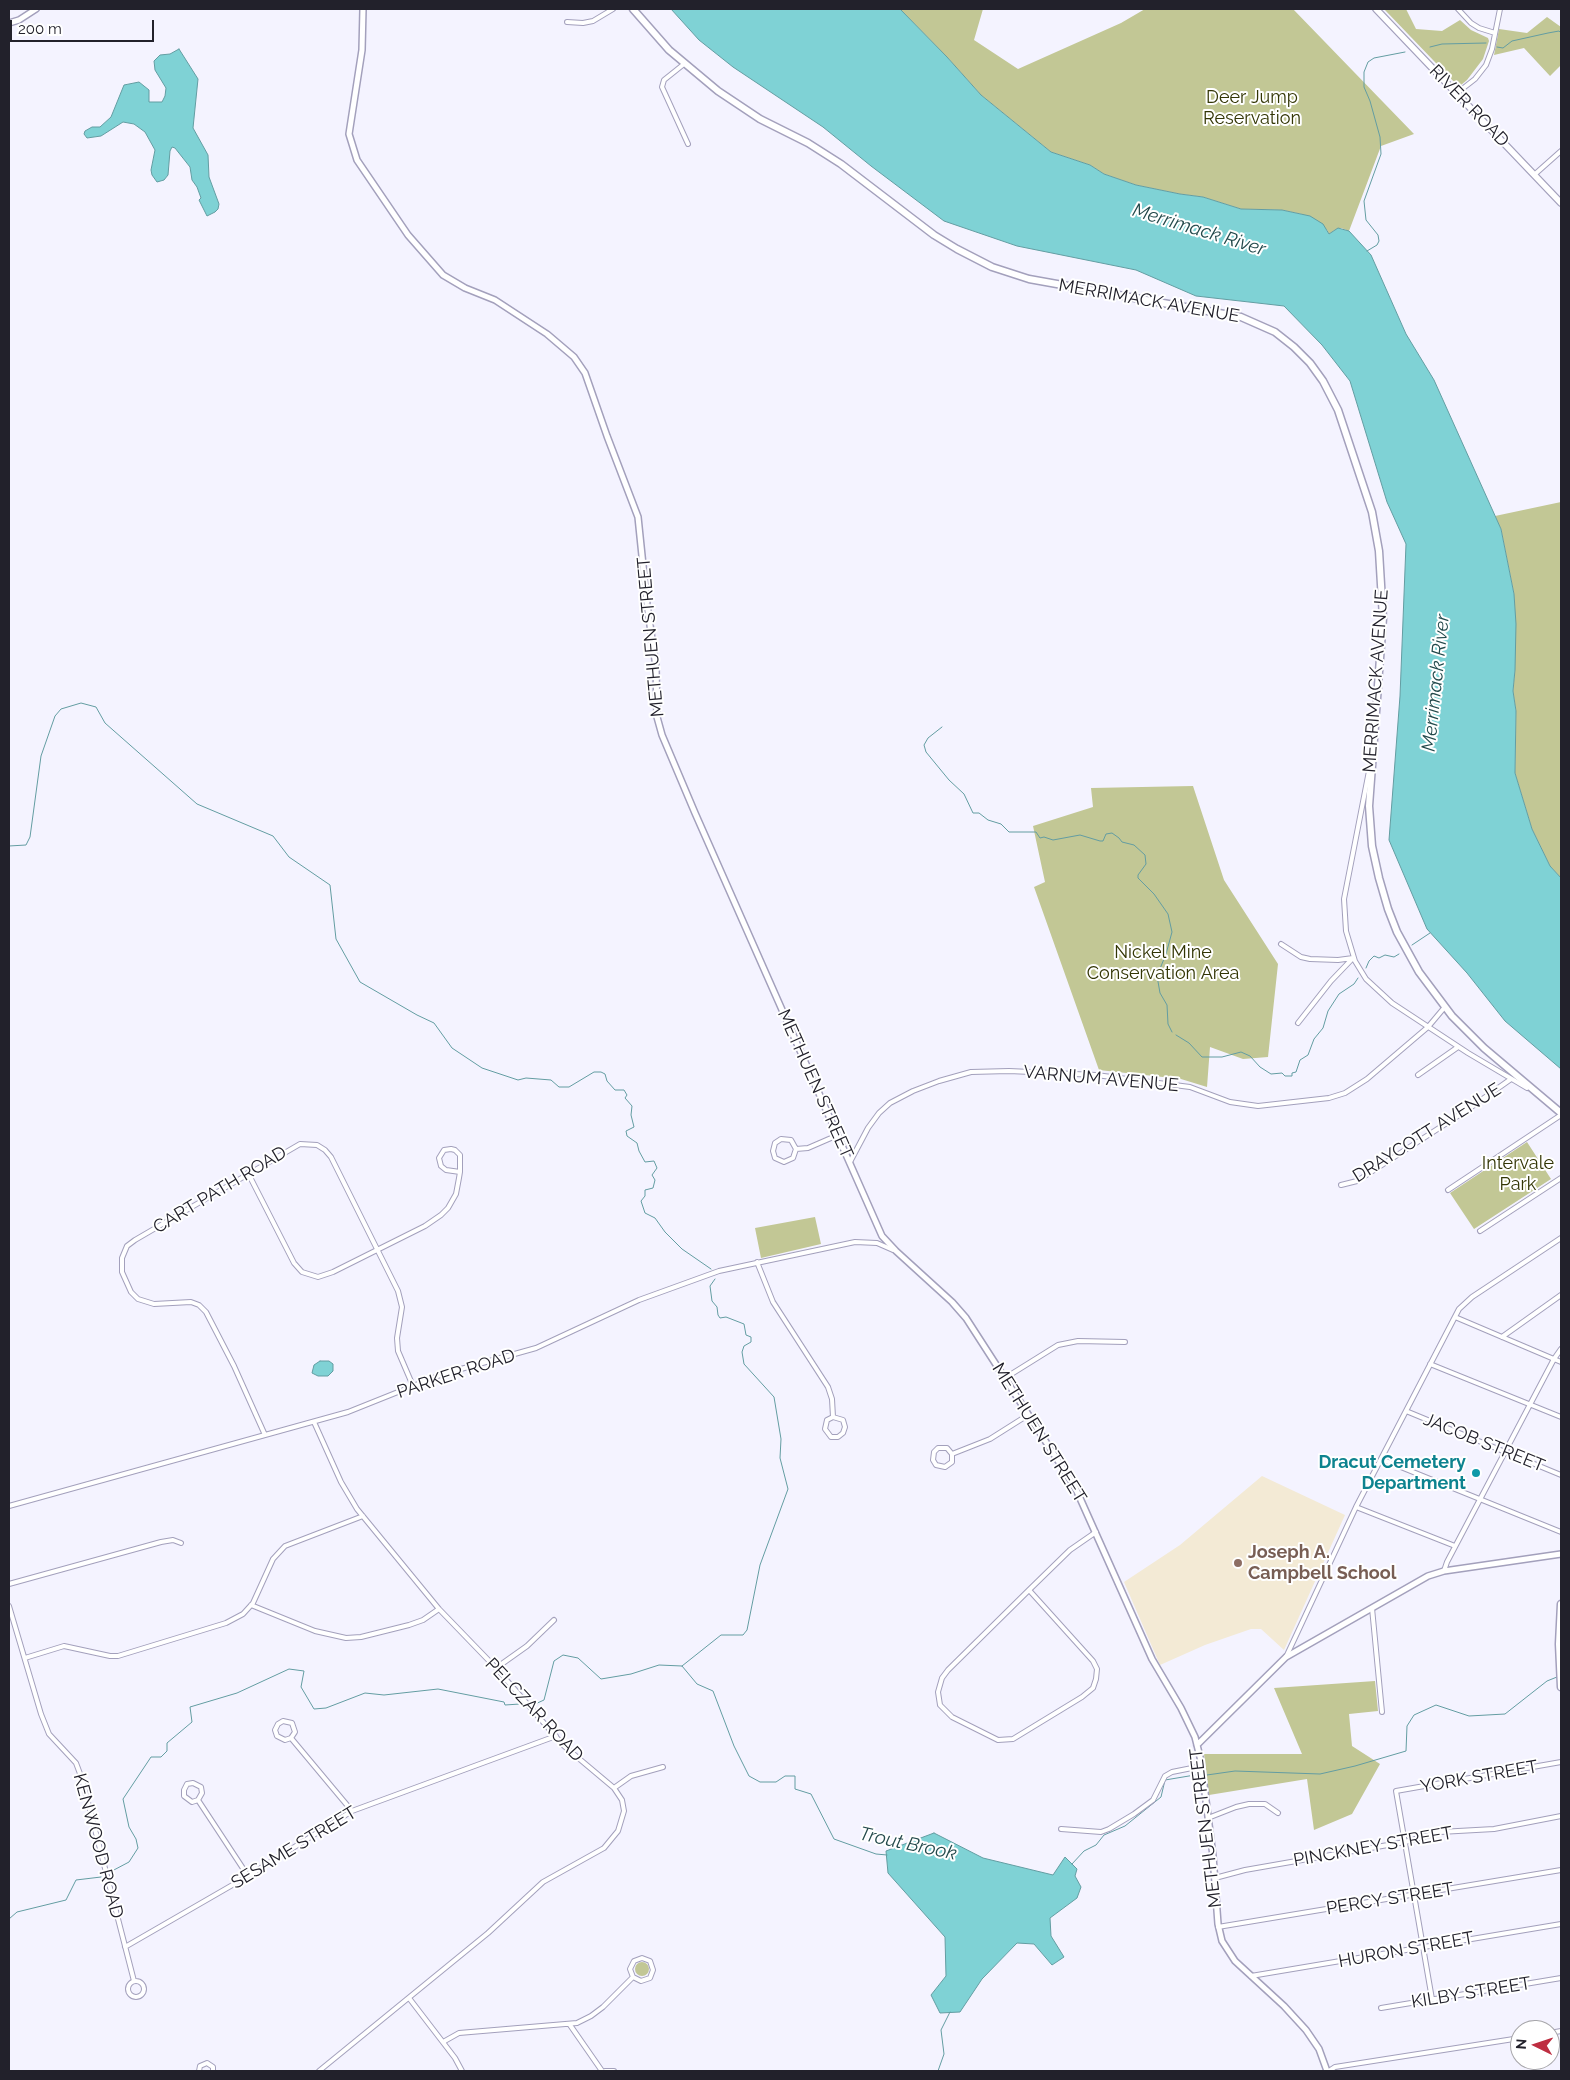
<!DOCTYPE html>
<html>
<head>
<meta charset="utf-8">
<style>
	body { margin:0 }
	#map { position:relative; width:1570px; height:2080px; overflow:hidden; background:#f4f3ff; font-family:Raleway,sans-serif }
	canvas { display:block }
	.frame { position:absolute; inset:0; border:10px solid #22212b; pointer-events:none }
	.north { position:absolute; left:1510px; top:2020px; width:50px; height:50px; box-sizing:border-box; background:#fff; border:1px solid #a7a6aa; border-radius:50%; rotate:274deg; font-size:14px; font-weight:700; line-height:20px; text-align:center; color:#22212b }
	.north::after { content:''; display:block; margin:auto; width:18px; height:22px; background:#be2e41; clip-path:polygon(50% 0,100% 100%,50% 72%,0 100%) }
	.scale { position:absolute; left:10px; top:20px; width:144px; height:22px; box-sizing:border-box; border:2px solid #22212b; border-top:0; padding-left:6px; font-size:15px; line-height:18px; white-space:nowrap; color:#22212b; -webkit-text-stroke:4px #fff; paint-order:stroke }
</style>
</head>
<body>
<div id="map">
<canvas width="1570" height="2080"></canvas>
<div class="frame"></div>
<div class="north">N</div>
<div class="scale">200 m</div>
</div>
<script>
const context = document.querySelector('canvas').getContext('2d');
context.lineJoin = 'round';
function fillPath(path, color) { context.fillStyle = color; context.fill(path, 'evenodd'); }
const shape = rows => new Path2D(rows.map(r => 'M' + r).join(''));
function strokePath(path, color, width, dash) { context.strokeStyle = color; context.lineWidth = width; context.lineCap = dash ? 'butt' : 'round'; context.setLineDash(dash || []); context.stroke(path); }
function write(font, color, halo, rows, align = 'center') {
  context.font = font + ' Raleway,sans-serif'; context.lineWidth = 4; context.setLineDash([]); context.textBaseline = 'middle'; context.strokeStyle = halo; context.fillStyle = color; for (const [text, x, y, turn = 0] of rows) {
    context.save(); context.translate(x, y); context.rotate((+turn || 0) * Math.PI / 180); context.textAlign = isNaN(turn) ? turn : align; if (halo) context.strokeText(text, 0, 0); context.fillText(text, 0, 0); context.restore();
  }
}
const education = shape([
	[1262,1476,1345,1515,1284,1650,1261,1629,1251,1629,1205,1645,1160,1665,1124,1582,1180,1545]
]);
const green = shape([
	[900,9,983,9,974,40,1018,69,1121,23,1145,9,1293,9,1414,134,1381,146,1349,231,1341,228,1335,230,1329,234,1327,230,1301,214,1282,210,1241,209,1203,197,1180,194,1136,185,1104,174,1090,165,1051,152,981,95,947,57],
	[1384,9,1406,9,1416,29,1442,31,1460,20,1471,30,1488,38,1489,41,1483,59,1467,80,1461,85,1457,85],
	[1547,17,1561,27,1561,65,1550,76,1524,48,1494,55,1499,29,1527,33],
	[1561,502,1561,878,1550,866,1532,829,1515,773,1516,711,1513,691,1515,670,1514,594,1501,529,1495,516],
	[1193,786,1224,880,1278,964,1268,1057,1243,1059,1210,1047,1207,1087,1181,1079,1099,1070,1034,887,1045,882,1033,826,1093,807,1091,788],
	[1527,1142,1551,1179,1474,1229,1450,1193],
	[815,1217,821,1244,761,1258,755,1228],
	[1375,1681,1378,1711,1349,1714,1352,1746,1380,1764,1352,1814,1314,1830,1307,1779,1209,1795,1204,1754,1302,1754,1274,1688],
	'635 1969a7 7 0 1 1 14 0a7 7 0 1 1-14 0Z'
]);
const water = shape([
	[671,9,900,9,947,57,981,95,1051,152,1090,165,1104,174,1136,185,1180,194,1203,197,1241,209,1282,210,1310,216,1323,224,1329,234,1338,228,1349,231,1371,255,1406,334,1434,380,1501,529,1514,594,1516,624,1515,670,1513,691,1516,711,1515,773,1532,829,1550,866,1561,878,1561,1069,1505,1021,1467,973,1427,929,1389,840,1400,696,1406,544,1387,502,1350,381,1322,345,1284,306,1196,296,1136,270,1017,246,944,221,871,166,823,127,733,67,699,40,671,9],
	[179,49,198,79,193,128,208,155,209,177,219,204,218,209,215,212,207,216,199,200,201,198,197,187,192,180,190,167,175,148,172,147,170,151,168,175,164,180,157,182,152,175,151,170,155,150,145,132,134,124,123,122,101,136,87,138,84,134,85,131,92,127,100,127,111,117,124,85,139,82,149,90,149,102,162,102,165,96,166,88,155,70,154,61,160,55,170,54,179,49],
	[320,1361,329,1361,333,1364,333,1371,328,1376,318,1376,312,1373,314,1365,320,1361],
	[934,1833,983,1858,1053,1875,1065,1857,1077,1869,1075,1876,1081,1887,1077,1898,1050,1918,1051,1936,1064,1957,1052,1965,1034,1944,1017,1943,982,1979,960,2012,940,2013,931,1995,946,1976,945,1937,888,1873,886,1851,934,1833]
]);
const stream = shape([
	[1430,47,1442,44,1486,43],
	[1497,47,1503,48,1512,41,1548,33,1559,31,1561,33],
	[1367,251,1377,245,1379,241,1378,235,1366,220,1364,201,1381,154,1380,137,1370,101,1364,87,1364,72,1368,62,1374,58,1405,52],
	[942,727,928,738,924,745,926,752,949,780,964,794,973,813,979,813,988,820,1001,824,1009,832,1036,832,1040,838,1044,837,1053,840,1080,835,1100,841,1103,841,1106,834,1112,833,1119,838,1122,842,1134,845,1145,855,1146,864,1138,875,1138,878,1154,894,1168,914,1172,932,1166,954,1157,976,1160,993,1167,1005,1168,1024,1172,1032],
	[9,846,26,845,30,837,41,756,55,716,61,709,81,703,96,707,105,723,197,804,273,836,289,857,330,885,336,939,360,982,417,1015,434,1023,452,1048,482,1068,518,1080,526,1078,551,1080,559,1087,569,1087,594,1072,601,1072,605,1074,607,1081,615,1090,624,1090,627,1095,625,1098,632,1106,631,1115,634,1127,626,1131,627,1136,637,1143,639,1151,645,1162,654,1161,657,1168,652,1175,655,1180,653,1188,645,1190,645,1196,641,1201,645,1213,655,1218,665,1232,682,1249,711,1269],
	[1412,945,1430,933],
	[1366,968,1369,961,1374,956,1379,958,1385,955,1394,957,1399,954],
	[1176,1035,1189,1043,1202,1057,1222,1057,1241,1052,1250,1056,1260,1067,1271,1074,1282,1073,1285,1076,1292,1076,1292,1073,1296,1072,1300,1060,1308,1055,1314,1039,1323,1028,1328,1011,1339,994,1354,984,1358,978],
	[682,1666,721,1635,743,1635,747,1630,760,1565,788,1489,780,1458,781,1439,774,1397,744,1364,742,1352,744,1346,751,1342,751,1337,746,1335,744,1324,726,1317,720,1318,718,1315,717,1307,712,1301,710,1286,715,1279],
	[533,1705,544,1700,554,1661,563,1655,578,1658,601,1679,631,1674,659,1665,682,1666,697,1684,713,1691,734,1746,749,1776,760,1782,776,1782,785,1776,795,1776,795,1789,811,1794,834,1839,876,1854,887,1855],
	[1207,1775,1235,1771,1320,1774,1355,1766,1406,1751,1407,1726,1414,1715,1436,1705,1469,1716,1505,1714,1547,1681,1557,1677],
	[1072,1864,1084,1851,1096,1845,1104,1835,1125,1826,1161,1797,1165,1780,1195,1775],
	[112,1871,129,1862,138,1848,136,1839,129,1827,123,1799,151,1757,161,1757,167,1751,167,1743,192,1722,190,1707,237,1693,289,1669,304,1671,301,1687,314,1709,326,1708,365,1693,384,1695,438,1689,504,1702,505,1705,520,1704],
	[9,1919,17,1912,66,1900,76,1880,101,1877],
	[938,2071,944,2054,941,2030,950,2012]
]);
const minor = shape([
	[1458,9,1471,23,1479,28,1495,33],
	[567,22,583,23,593,21,613,9],
	[684,64,664,80,662,87,688,144],
	[1457,93,1475,79,1486,65,1492,49,1500,9],
	[1534,175,1561,151],
	[1369,771,1344,899,1346,931,1355,961,1366,979,1392,1003,1468,1053,1527,1088],
	[1281,944,1301,957,1310,959,1338,960,1353,958],
	[1298,1023,1331,981,1353,958],
	[1418,1075,1458,1047],
	[796,1149,793,1158,784,1162,775,1158,773,1151,775,1143,781,1139,791,1140,796,1149,808,1148,838,1135],
	[850,1162,868,1128,879,1113,890,1103,913,1091,939,1081,971,1072,1009,1071,1096,1075,1190,1087,1230,1102,1258,1106,1329,1098,1345,1093,1367,1079,1428,1027,1444,1008],
	[248,1173,294,1263,302,1272,318,1277,333,1272,425,1226,441,1215,448,1208,456,1194,459,1178,460,1172,460,1155,455,1150,451,1149,444,1150,439,1158,441,1166,446,1170,460,1172],
	[1341,1185,1357,1181,1467,1110,1511,1079],
	[1448,1190,1561,1115],
	[1480,1231,1561,1178],
	[757,1262,773,1302,828,1387,832,1399,833,1417,827,1420,825,1429,831,1437,838,1437,843,1433,845,1427,843,1420,833,1417],
	[1455,1317,1561,1362],
	[1502,1337,1561,1295],
	[1430,1364,1561,1417],
	[1005,1378,1058,1345,1078,1341,1125,1342],
	[1406,1411,1561,1475],
	[314,1422,341,1482,357,1509,439,1609,496,1668,564,1746,614,1788,622,1800,624,1811,618,1831,604,1848,543,1882,488,1933,319,2071],
	[265,1435,234,1366,206,1312,199,1305,191,1302,154,1304,138,1299,131,1292,122,1272,122,1258,127,1246,135,1240,300,1144,317,1145,325,1150,331,1157,398,1291,402,1307,397,1338,398,1351,413,1386],
	[952,1454,952,1462,945,1467,936,1465,933,1460,934,1452,938,1448,947,1448,952,1454,990,1439,1028,1415],
	[1381,1459,1561,1532],
	[9,1506,348,1412,443,1374,536,1348,639,1300,719,1271,855,1242,877,1243,893,1250],
	[1356,1507,1455,1546],
	[1444,1571,1447,1562,1554,1359,1561,1349],
	[9,1584,161,1542,173,1540,181,1543],
	[1029,1590,1093,1661,1097,1669,1096,1679,1093,1688,1082,1697,1013,1739,998,1740,952,1717,940,1705,938,1692,942,1678,948,1670,1029,1590,1070,1550,1096,1532],
	[251,1605,315,1631,346,1638,361,1637,409,1625,423,1620,439,1609],
	[9,1606,41,1714,49,1734,76,1763,82,1779,134,1981],
	[1372,1608,1382,1712],
	[1286,1657,1356,1507,1459,1309,1472,1297,1561,1238],
	[25,1658,64,1646,110,1656,118,1656,226,1623,243,1614,253,1603,273,1559,285,1546,363,1516],
	[496,1668,527,1646,554,1620],
	[291,1738,285,1740,277,1736,275,1730,278,1724,283,1721,292,1723,295,1732,291,1738,352,1811],
	[614,1788,631,1776,663,1767],
	[198,1800,202,1793,201,1787,193,1783,187,1784,184,1790,184,1796,192,1802,198,1800,248,1876],
	[1208,1818,1236,1807,1249,1804,1265,1804,1278,1813],
	[1061,1829,1101,1832,1109,1829,1134,1814,1153,1800,1165,1776,1172,1772,1202,1766],
	[1215,1878,1245,1870,1405,1842,1440,1832,1494,1829,1561,1816],
	[1218,1927,1561,1870],
	[125,1947,248,1876,352,1811,556,1736],
	[1251,1976,1561,1924],
	'128 1989a8 8 0 1 1 16 0a8 8 0 1 1-16 0Z',
	[409,1998,455,2058,462,2071],
	[1432,1999,1396,1791,1561,1762],
	[1381,2008,1561,1978],
	[570,2025,602,2071],
	[1550,2033,1561,2031],
	[443,2042,459,2033,577,2023,591,2016,603,2007,633,1977,641,1981,650,1978,653,1970,650,1961,642,1958,634,1961,630,1969,633,1977],
	[199,2071,200,2066,207,2063,213,2067,213,2071],
	[605,2071,614,2071],
	[1329,2071,1335,2067,1520,2038]
]);
const tertiary = shape([
	[363,9,362,50,349,134,357,160,408,235,443,275,465,288,495,300,547,334,574,357,585,373,607,436,638,517,647,604,656,667,657,717,662,735,695,813,882,1236,896,1251,952,1302,966,1318,1075,1487,1152,1659,1181,1708,1195,1737,1201,1761,1213,1856,1218,1924,1222,1941,1235,1961,1284,2006,1306,2030,1319,2049,1327,2071],
	[9,23,19,20,36,9],
	[1197,1745,1286,1657,1428,1576,1444,1571,1561,1554]
]);
const secondary = shape([
	[1376,9,1561,203]
]);
const primary = shape([
	[633,9,669,50,718,91,760,119,808,143,841,164,934,235,957,249,992,267,1029,279,1241,317,1275,332,1294,347,1310,363,1323,381,1338,410,1372,512,1379,551,1383,618,1369,806,1372,846,1379,878,1388,909,1397,932,1419,972,1452,1016,1484,1048,1561,1113],
	[1561,1604,1559,1644,1561,1687]
]);
const markers = [
	[1476,1473,5,"#0f9aa8"],
	[1238,1563,5,"#8d6e63"]
];
const parkNames = [
	["Deer Jump",1252,98],
	["Reservation",1252,119],
	["Nickel Mine",1163,953],
	["Conservation Area",1163,974],
	["Intervale",1518,1164],
	["Park",1518,1185]
];
const streetNames = [
	["RIVER ROAD",1469,106,46],
	["MERRIMACK AVENUE",1149,301,10],
	["METHUEN STREET",651,637,-95],
	["MERRIMACK AVENUE",1376,681,-86],
	["VARNUM AVENUE",1101,1079,5],
	["METHUEN STREET",815,1084,66],
	["DRAYCOTT AVENUE",1427,1133,-32],
	["CART PATH ROAD",220,1190,-31],
	["PARKER ROAD",456,1374,-18],
	["METHUEN STREET",1039,1433,58],
	["JACOB STREET",1484,1443,22],
	["PELCZAR ROAD",534,1710,47],
	["YORK STREET",1479,1777,-10],
	["METHUEN STREET",1206,1828,-97],
	["KENWOOD ROAD",98,1846,75],
	["PINCKNEY STREET",1373,1847,-10],
	["SESAME STREET",294,1848,-31],
	["PERCY STREET",1390,1899,-9],
	["HURON STREET",1406,1950,-10],
	["KILBY STREET",1471,1993,-9]
];
const cultureNames = [
	["Dracut Cemetery",1466,1463],
	["Department",1466,1484]
];
const educationNames = [
	["Joseph A.",1248,1553],
	["Campbell School",1248,1574]
];
const waterNames = [
	["Merrimack River",1199,230,17],
	["Merrimack River",1436,683,-84],
	["Trout Brook",908,1844,12]
];
fillPath(education, '#f3ead5');
fillPath(green, '#c2c795');
fillPath(water, '#7fd2d5');
strokePath(water, '#639da2', 1);
strokePath(stream, '#639da2', 1);
strokePath(minor, '#a3a0bc', 6);
strokePath(tertiary, '#a3a0bc', 8);
strokePath(secondary, '#a3a0bc', 8);
strokePath(primary, '#a3a0bc', 9);
strokePath(minor, '#fff', 4);
strokePath(tertiary, '#fff', 5);
strokePath(secondary, '#fff', 5.5);
strokePath(primary, '#fff', 6);
for (const [x, y, r, color] of markers) { const dot = new Path2D(); dot.arc(x, y, r, 0, 2 * Math.PI); context.fillStyle = color; context.fill(dot); strokePath(dot, '#fff', 2); }
write('18px', '#323504', '#fff', parkNames);
write('18px', '#22212b', '#fff', streetNames);
write('bold 18px', '#0d838f', '#fff', cultureNames, 'right');
write('bold 18px', '#785e54', '#fff', educationNames, 'left');
write('italic 19px', '#23494b', '#fff', waterNames);
</script>
</body>
</html>
